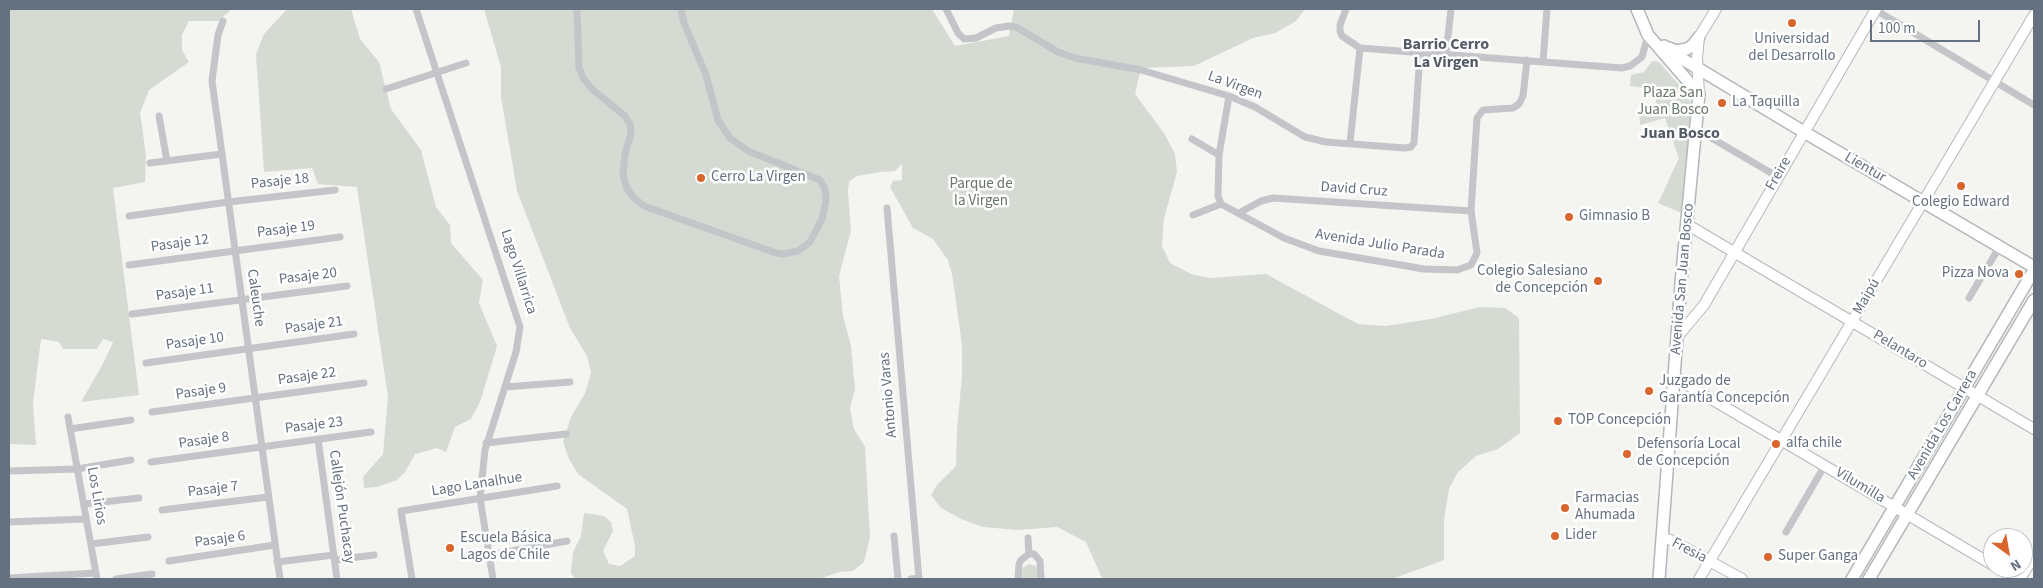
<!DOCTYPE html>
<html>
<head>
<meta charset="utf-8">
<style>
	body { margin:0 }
	#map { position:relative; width:2043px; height:588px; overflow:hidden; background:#f4f4f1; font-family:"Source Sans 3",sans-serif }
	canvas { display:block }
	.frame { position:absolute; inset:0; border:10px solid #657180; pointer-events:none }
	.north { position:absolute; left:1983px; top:528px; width:50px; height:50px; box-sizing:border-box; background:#fff; border:1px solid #c1c6cc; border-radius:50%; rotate:148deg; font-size:14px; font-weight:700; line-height:20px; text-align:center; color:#657180 }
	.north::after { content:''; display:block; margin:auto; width:18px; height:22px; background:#d9652c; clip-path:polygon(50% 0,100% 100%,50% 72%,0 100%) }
	.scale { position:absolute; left:1870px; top:20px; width:110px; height:22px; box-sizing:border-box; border:2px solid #657180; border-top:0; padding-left:6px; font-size:15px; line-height:18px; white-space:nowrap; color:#657180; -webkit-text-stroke:4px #fff; paint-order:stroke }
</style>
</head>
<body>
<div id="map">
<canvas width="2043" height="588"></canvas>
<div class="frame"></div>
<div class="north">N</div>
<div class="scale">100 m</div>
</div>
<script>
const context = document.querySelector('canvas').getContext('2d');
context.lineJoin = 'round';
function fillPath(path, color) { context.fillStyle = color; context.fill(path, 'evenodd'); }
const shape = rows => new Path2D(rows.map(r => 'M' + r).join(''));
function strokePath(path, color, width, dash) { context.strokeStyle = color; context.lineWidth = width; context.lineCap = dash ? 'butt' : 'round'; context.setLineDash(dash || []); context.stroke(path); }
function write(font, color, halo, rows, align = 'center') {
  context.font = font + ' "Source Sans 3",sans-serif'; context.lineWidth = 5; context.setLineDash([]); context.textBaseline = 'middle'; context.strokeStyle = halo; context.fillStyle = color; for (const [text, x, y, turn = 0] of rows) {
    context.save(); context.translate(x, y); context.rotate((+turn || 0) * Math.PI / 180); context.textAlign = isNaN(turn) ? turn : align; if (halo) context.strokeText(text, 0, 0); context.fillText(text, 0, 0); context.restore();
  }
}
const green = shape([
	[9,9,232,9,218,21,189,21,182,35,182,50,189,62,149,90,140,113,146,155,145,182,113,188,139,395,81,402,104,362,113,342,103,339,97,349,63,349,59,342,41,339,33,403,36,445,9,444],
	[287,9,351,9,360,39,379,62,391,109,421,150,436,207,450,225,451,243,483,280,479,303,497,346,480,402,471,419,455,427,446,452,437,448,415,454,405,472,397,480,377,487,364,488,363,477,383,454,388,397,357,187,318,184,312,168,264,172,256,54,264,34],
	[484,9,932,9,955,46,1009,36,1014,9,1305,9,1296,21,1275,33,1253,38,1194,66,1141,68,1135,94,1164,133,1175,154,1177,172,1164,218,1162,246,1170,263,1191,274,1210,278,1266,274,1358,324,1385,326,1431,319,1480,307,1505,308,1519,318,1520,433,1498,449,1476,456,1458,472,1449,489,1444,520,1444,560,1392,579,1110,579,1102,578,1086,542,1057,527,1018,530,983,527,961,519,941,508,931,495,937,485,956,466,957,429,962,376,962,345,952,274,948,260,933,239,913,228,890,187,893,181,902,180,902,164,895,171,880,172,857,176,849,182,848,191,851,231,839,276,843,316,851,346,854,379,855,389,850,408,854,429,865,447,870,538,864,562,853,571,839,572,819,579,575,579,571,573,573,552,581,536,584,513,604,516,611,522,613,531,603,551,609,564,620,566,635,556,635,546,627,509,578,474,569,459,563,442,571,417,585,393,591,373,587,356,570,328,517,191,501,97,501,67],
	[1652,61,1659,62,1687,94,1694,110,1684,214,1658,203,1679,158,1665,118,1640,125,1639,111,1656,106,1655,89,1630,86,1631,75,1644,72],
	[1029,564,1036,566,1039,579,1021,579,1023,568]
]);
const street = shape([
	[416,9,520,327,516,352,485,450,480,498,493,579],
	[577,9,579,68,583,78,593,90,625,116,630,124,631,133,625,154,623,175,627,189,634,198,644,206,776,253,783,254,798,251,810,242,822,219,826,201,825,189,820,180,748,151,730,138,718,120,706,75,684,23,681,9],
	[946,9,958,33,964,39,976,38,996,28,1009,26,1016,27,1058,52,1075,58,1141,70,1229,96,1255,107,1305,137,1326,142,1405,148,1411,147,1414,143,1420,53],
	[1346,9,1340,25,1340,31,1342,36,1360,48],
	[1874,9,2034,105],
	[223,21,218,35,212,81,280,579],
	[1360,48,1622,68,1630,66,1642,57,1648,35],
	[1446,55,1451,9],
	[1543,62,1547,9],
	[386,89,466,63],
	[1229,96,1219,155,1218,196,1221,204,1284,238,1319,251,1424,269,1457,270,1471,265,1477,253,1471,211,1477,118,1483,110,1513,108,1519,104,1523,96,1527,60],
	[159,116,167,161],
	[1696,129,1778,177],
	[1192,139,1219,155],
	[1350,143,1360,48],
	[150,163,222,154],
	[887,208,919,579],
	[1239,213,1261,201,1273,198,1471,211],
	[1193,215,1221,204],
	[129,216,228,202,335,190],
	[129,265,340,237],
	[1969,298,2000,246],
	[132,314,347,286],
	[146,363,354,334],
	[505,387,570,382],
	[152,412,364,383],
	[68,417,97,579],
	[70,429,131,420],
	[318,439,337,579],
	[486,443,566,434],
	[151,462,371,432],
	[9,471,77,469,131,460],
	[84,504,139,498],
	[162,510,268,497],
	[9,522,86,519],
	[1786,532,1825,465],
	[894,536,898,579],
	[1028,538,1029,554],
	[91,544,148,537],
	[489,555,567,541],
	[335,560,374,555],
	[169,561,275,545],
	[277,562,334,555],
	[9,578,96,573],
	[116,579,152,574],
	[412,579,401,511,557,486],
	[911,579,919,578],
	[1018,579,1019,564,1021,560,1029,554,1034,554,1040,561,1041,579]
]);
const secondary = shape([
	[1699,94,1697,58,1699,37,1716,9],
	[1688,225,2034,429],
	[1678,336,1704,305,1876,9],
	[1674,377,1993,565],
	[1663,538,1671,540,1742,579],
	[1998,568,2017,579],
	[1699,579,2034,15],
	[2020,579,2034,556]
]);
const primary = shape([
	[1637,9,1648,35,1699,94,1681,283,1659,579],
	[1664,46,1679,57,1804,132,2034,267],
	[1669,48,1676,51,1687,49,1693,45,1699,37],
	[1852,579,2034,270],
	[1869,579,2034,300]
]);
const markers = [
	[1792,23,5,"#d9652c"],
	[1722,103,5,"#d9652c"],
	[701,178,5,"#d9652c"],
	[1961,186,5,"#d9652c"],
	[1569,217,5,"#d9652c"],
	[2019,274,5,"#d9652c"],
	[1598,281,5,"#d9652c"],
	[1649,391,5,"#d9652c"],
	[1558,421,5,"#d9652c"],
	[1776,444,5,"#d9652c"],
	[1627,454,5,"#d9652c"],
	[1565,508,5,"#d9652c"],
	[1555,536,5,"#d9652c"],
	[450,548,5,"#d9652c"],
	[1768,557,5,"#d9652c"]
];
const poiNames = [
	["Universidad",1792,40,"center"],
	["del Desarrollo",1792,57,"center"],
	["La Taquilla",1732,103],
	["Cerro La Virgen",711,178],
	["Colegio Edward",1961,203,"center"],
	["Gimnasio B",1579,217],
	["Colegio Salesiano",1588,272,"right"],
	["de Concepción",1588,289,"right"],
	["Pizza Nova",2009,274,"right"],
	["Juzgado de",1659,382],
	["Garantía Concepción",1659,399],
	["TOP Concepción",1568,421],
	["alfa chile",1786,444],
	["Defensoría Local",1637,445],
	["de Concepción",1637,462],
	["Farmacias",1575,499],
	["Ahumada",1575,516],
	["Lider",1565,536],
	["Escuela Básica",460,539],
	["Lagos de Chile",460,556],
	["Super Ganga",1778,557]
];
const streetNames = [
	["La Virgen",1235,86,20],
	["Lientur",1865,168,30],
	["Freire",1779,174,-60],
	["Pasaje 18",280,182,-6],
	["David Cruz",1354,190,4],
	["Pasaje 19",286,230,-7],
	["Pasaje 12",180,244,-8],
	["Avenida Julio Parada",1380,245,9],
	["Lago Villarrica",518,272,72],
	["Pasaje 20",308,277,-7],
	["Avenida San Juan Bosco",1683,279,-85],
	["Pasaje 11",185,293,-8],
	["Maipú",1867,297,-60],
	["Caleuche",255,298,82],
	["Pasaje 21",314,326,-8],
	["Pasaje 10",195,342,-8],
	["Pelantaro",1900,350,31],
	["Pasaje 22",307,377,-8],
	["Pasaje 9",201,392,-8],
	["Antonio Varas",889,395,-95],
	["Avenida Los Carrera",1943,425,-60],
	["Pasaje 23",314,426,-7],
	["Pasaje 8",204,441,-8],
	["Lago Lanalhue",477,485,-9],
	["Vilumilla",1860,486,31],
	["Pasaje 7",213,490,-7],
	["Los Lirios",96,496,80],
	["Callejón Puchacay",341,507,82],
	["Pasaje 6",220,540,-8],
	["Fresia",1689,551,28]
];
const parkNames = [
	["Plaza San",1673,94],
	["Juan Bosco",1673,111],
	["Parque de",981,185],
	["la Virgen",981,202]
];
const neighbourhoodNames = [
	["Barrio Cerro",1446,45],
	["La Virgen",1446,63],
	["Juan Bosco",1680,134]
];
fillPath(green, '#d5dbd2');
strokePath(secondary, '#b5b8bd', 12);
strokePath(primary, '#b3b7ba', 14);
strokePath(street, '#c3c5c9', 7);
strokePath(secondary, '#fff', 10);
strokePath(primary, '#fff', 11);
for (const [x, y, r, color] of markers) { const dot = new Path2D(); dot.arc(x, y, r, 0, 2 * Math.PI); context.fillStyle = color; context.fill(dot); strokePath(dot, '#fff', 2); }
write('15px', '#657180', '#fff', poiNames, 'left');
write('15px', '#657180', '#fff', streetNames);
write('15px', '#657863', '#fff', parkNames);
write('bold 16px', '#525b66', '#fff', neighbourhoodNames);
</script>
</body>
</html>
